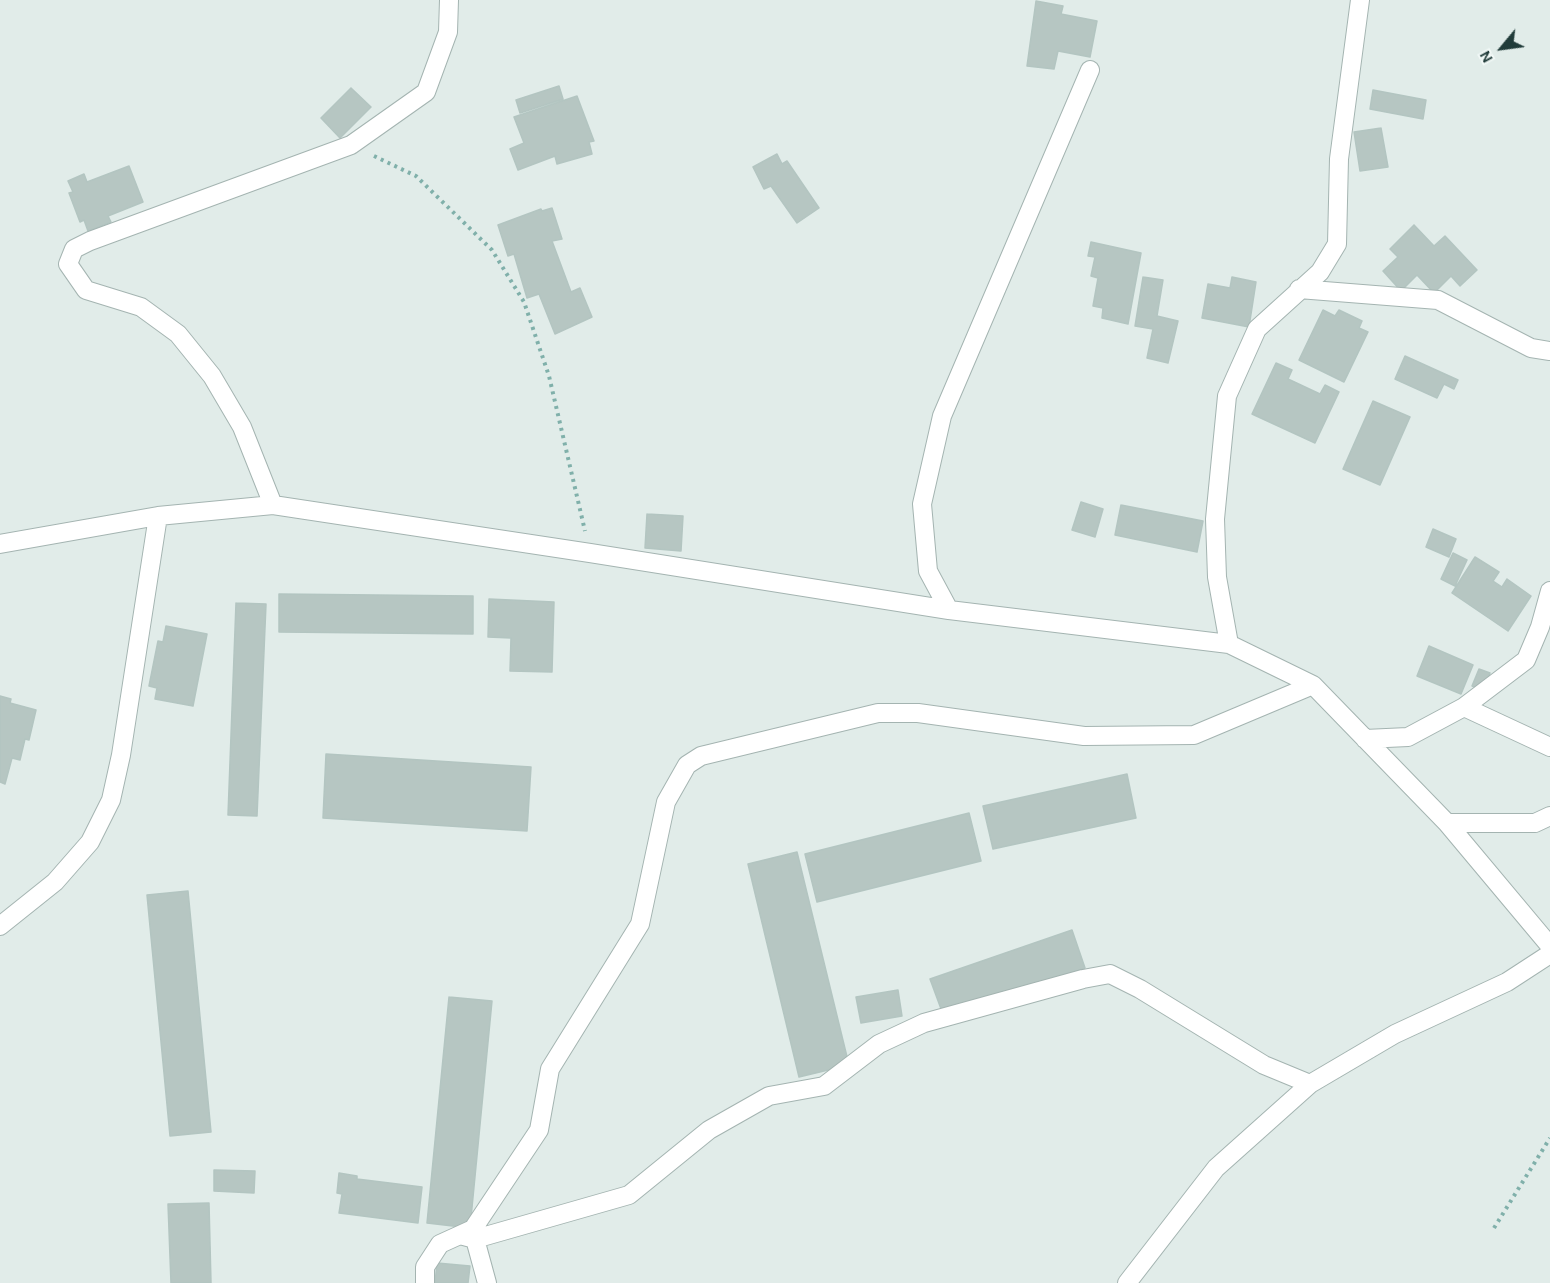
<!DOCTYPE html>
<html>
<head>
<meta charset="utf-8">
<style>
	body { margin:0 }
	#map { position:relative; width:1550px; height:1283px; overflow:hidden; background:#e1ece9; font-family:Karla,sans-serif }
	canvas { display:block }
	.north { position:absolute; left:1472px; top:18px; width:60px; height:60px; -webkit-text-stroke:4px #f1f8f6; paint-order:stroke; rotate:241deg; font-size:16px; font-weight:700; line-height:24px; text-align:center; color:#213c3a }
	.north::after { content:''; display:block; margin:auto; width:21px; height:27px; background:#213c3a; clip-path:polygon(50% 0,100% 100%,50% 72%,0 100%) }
</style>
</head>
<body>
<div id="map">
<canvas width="1550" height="1283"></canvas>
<div class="north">N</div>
</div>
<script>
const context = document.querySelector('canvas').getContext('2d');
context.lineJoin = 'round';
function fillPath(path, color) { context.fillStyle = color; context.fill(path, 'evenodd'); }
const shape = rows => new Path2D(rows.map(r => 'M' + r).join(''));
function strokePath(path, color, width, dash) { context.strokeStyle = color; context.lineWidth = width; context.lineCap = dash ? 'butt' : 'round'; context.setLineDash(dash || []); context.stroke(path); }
const building = shape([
	[1036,1,1063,6,1061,14,1097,21,1090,57,1058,51,1054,69,1027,66,1036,1],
	[559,86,563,99,520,113,516,100,559,86],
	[351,88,371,107,340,138,321,118,351,88],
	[1373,90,1426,100,1423,119,1370,109,1373,90],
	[577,96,594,141,589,142,592,154,557,164,555,156,518,170,510,149,524,143,514,117,577,96],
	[1381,128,1388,167,1360,171,1354,132,1381,128],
	[777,154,782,164,787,161,819,208,797,223,771,186,764,189,753,167,777,154],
	[129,166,143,202,108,216,111,222,88,231,84,220,80,222,69,193,73,192,68,181,84,174,87,182,129,166],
	[552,208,562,239,552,241,571,292,580,288,592,317,555,334,539,294,527,298,514,254,508,256,498,225,541,209,542,211,552,208],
	[1414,225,1434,246,1445,236,1477,270,1460,286,1451,276,1434,293,1417,275,1401,291,1383,271,1398,257,1390,249,1414,225],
	[1091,242,1141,253,1128,324,1102,318,1103,308,1093,306,1098,278,1091,276,1095,257,1088,256,1091,242],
	[1143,277,1163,280,1157,316,1178,321,1168,363,1147,358,1153,329,1135,326,1143,277],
	[1232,277,1256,282,1249,327,1202,318,1208,284,1230,288,1232,277],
	[1323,310,1335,316,1339,310,1362,321,1359,328,1368,332,1344,382,1299,360,1323,310],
	[1405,356,1458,380,1454,389,1444,384,1437,398,1395,379,1405,356],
	[1276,363,1292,370,1288,379,1320,394,1325,385,1339,392,1315,443,1252,414,1276,363],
	[1373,401,1410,417,1380,485,1343,469,1373,401],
	[1081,502,1103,509,1095,537,1072,530,1081,502],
	[1121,505,1203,521,1197,552,1115,535,1121,505],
	[647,514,683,516,681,551,645,548,647,514],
	[1433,529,1456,539,1449,557,1426,547,1433,529],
	[1453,553,1467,560,1455,586,1441,579,1453,553],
	[1475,557,1499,572,1493,581,1502,587,1507,579,1531,596,1508,631,1452,593,1475,557],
	[279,594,473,596,473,634,279,632,279,594],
	[489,599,554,602,552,672,510,671,511,638,488,637,489,599],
	[236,603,266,604,257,816,228,815,236,603],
	[166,626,207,634,193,706,155,699,157,688,149,686,158,641,163,642,166,626],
	[1429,646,1473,665,1461,694,1417,676,1429,646],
	[1479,669,1490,673,1483,690,1472,686,1479,669],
	[0,696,11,699,10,703,36,710,29,740,25,739,20,760,12,758,5,784,0,782,0,696],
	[326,754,531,767,527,831,323,818,326,754],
	[1127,774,1136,818,993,849,983,806,1127,774],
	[969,813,981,861,817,902,805,854,969,813],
	[797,852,849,1065,799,1077,748,864,797,852],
	[188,891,211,1132,170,1136,147,895,188,891],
	[1072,930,1085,968,944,1017,930,979,1072,930],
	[898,990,902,1016,861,1023,856,997,898,990],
	[449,997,492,1001,470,1228,427,1223,449,997],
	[214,1170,255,1171,254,1193,214,1191,214,1170],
	[339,1173,357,1176,357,1179,422,1187,418,1223,339,1213,342,1194,337,1193,339,1173],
	[209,1203,211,1283,171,1283,168,1204,209,1203],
	[437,1263,470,1266,468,1283,435,1283,437,1263]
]);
const path = shape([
	[374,156,416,176,492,250,524,302,549,376,585,531],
	[1494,1228,1550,1138]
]);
const minor = shape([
	[1299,289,1438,300,1531,348,1550,351],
	[273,505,242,427,212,376,178,334,141,307,86,290,68,264,74,249,90,241,351,145,426,92,448,32,449,0],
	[0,544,158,516,273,505,590,553,949,610,1229,644,1313,685,1447,823,1550,946],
	[949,610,928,571,922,504,942,416,1090,70],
	[1229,644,1217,577,1215,519,1227,396,1257,329,1320,272,1337,244,1339,159,1360,0],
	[1464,707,1550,747],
	[1365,739,1408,737,1464,707,1526,660,1540,627,1550,591],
	[1447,823,1535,823,1550,816],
	[0,926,55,882,90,842,111,800,121,755,158,516],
	[460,1235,475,1239,629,1195,709,1130,769,1096,824,1086,879,1044,924,1023,1083,979,1110,974,1140,989,1264,1065,1310,1084],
	[475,1239,487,1283],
	[425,1283,425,1267,440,1244,473,1229,539,1130,550,1069,640,924,666,802,687,765,701,756,878,713,918,713,1084,736,1194,735,1313,685],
	[1127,1283,1216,1168,1310,1084,1395,1034,1507,982,1550,954]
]);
fillPath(building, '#b6c6c2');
strokePath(building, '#b3c5c1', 1.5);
strokePath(minor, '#a4b4b1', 20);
strokePath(path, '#80b0aa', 4, [3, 4.5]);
strokePath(minor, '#fff', 18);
</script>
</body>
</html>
